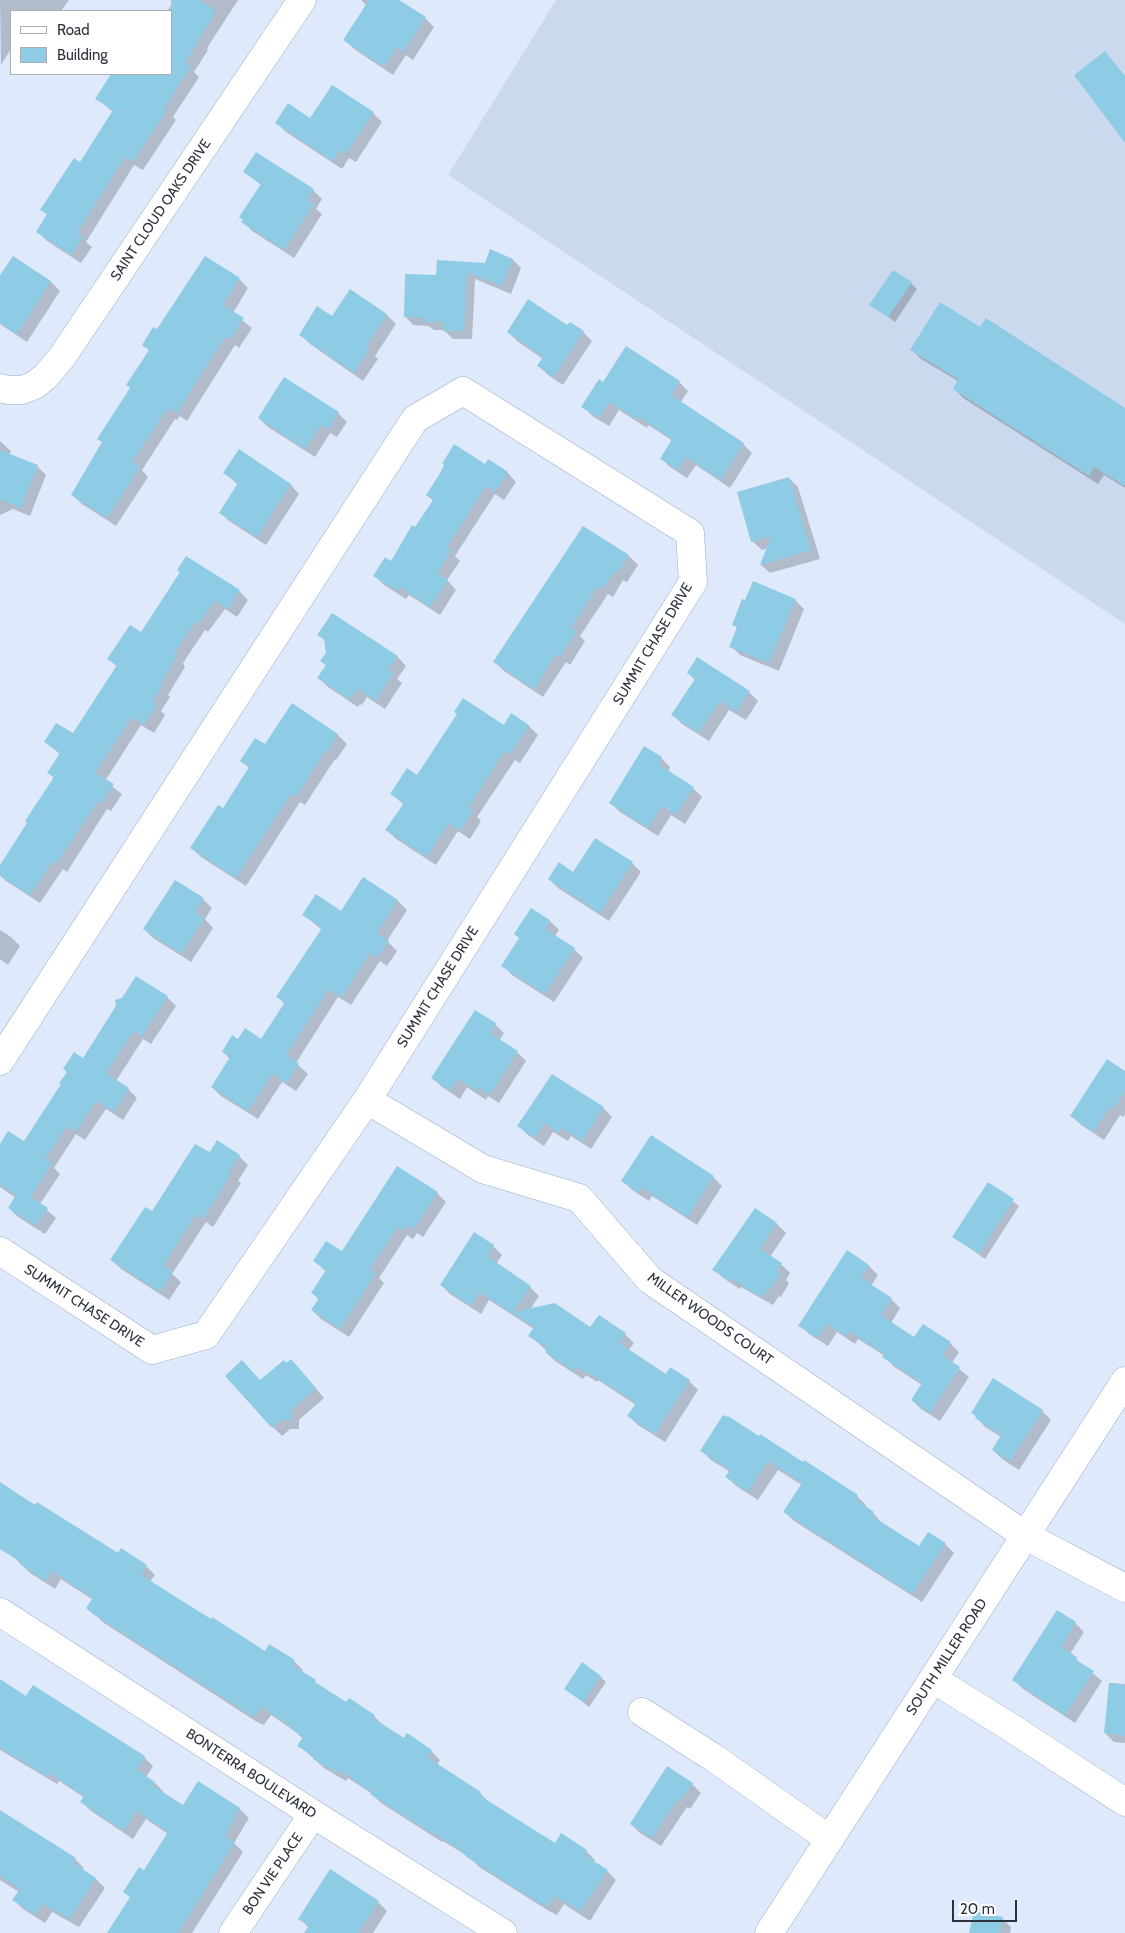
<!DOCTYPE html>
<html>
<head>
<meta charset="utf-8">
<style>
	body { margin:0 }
	#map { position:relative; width:1125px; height:1933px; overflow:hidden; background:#deeafc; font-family:Cabin,sans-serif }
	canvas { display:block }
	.legend { position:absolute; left:10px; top:10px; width:162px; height:65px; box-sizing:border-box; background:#fff; border:1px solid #aaadb1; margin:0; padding:6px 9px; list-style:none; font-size:15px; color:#2a323d }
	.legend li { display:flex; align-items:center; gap:10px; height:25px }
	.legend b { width:25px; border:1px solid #aaadb1 }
	.scale { position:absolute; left:952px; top:1900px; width:65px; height:22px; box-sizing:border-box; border:2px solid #2a323d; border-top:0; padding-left:6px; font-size:15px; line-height:18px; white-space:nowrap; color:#2a323d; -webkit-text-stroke:4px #fff; paint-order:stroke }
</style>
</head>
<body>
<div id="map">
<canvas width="1125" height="1933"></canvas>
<ul class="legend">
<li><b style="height:6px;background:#fff"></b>Road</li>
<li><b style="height:14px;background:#8ecce5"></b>Building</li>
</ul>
<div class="scale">20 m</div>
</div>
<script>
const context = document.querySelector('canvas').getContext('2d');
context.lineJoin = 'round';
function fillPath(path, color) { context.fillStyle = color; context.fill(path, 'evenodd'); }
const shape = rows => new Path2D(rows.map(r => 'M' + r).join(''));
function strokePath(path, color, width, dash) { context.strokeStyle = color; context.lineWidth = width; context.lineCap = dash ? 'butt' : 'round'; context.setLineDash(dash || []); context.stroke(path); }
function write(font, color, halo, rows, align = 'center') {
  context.font = font + ' Cabin,sans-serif'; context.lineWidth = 4.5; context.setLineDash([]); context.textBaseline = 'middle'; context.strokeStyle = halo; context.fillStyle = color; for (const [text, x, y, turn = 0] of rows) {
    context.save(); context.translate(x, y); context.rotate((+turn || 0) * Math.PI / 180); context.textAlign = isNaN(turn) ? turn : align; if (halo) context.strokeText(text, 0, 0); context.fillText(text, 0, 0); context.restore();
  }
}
const built = shape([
	[556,0,1125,0,1125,624,448,175]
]);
const shadow = shape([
	[0,0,69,0,61,11,11,11,11,49,1,65],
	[175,0,238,0,207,48,208,50,194,72,199,77,173,117,176,120,143,170,134,165,86,242,92,247,81,263,47,241,38,232,48,216,42,209,81,164,113,112,97,98,129,87,137,74,171,74,171,11,167,11],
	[361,0,397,0,425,18,434,27,413,60,406,55,393,75,354,49,345,40,367,6],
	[373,113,382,122,356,162,349,158,342,169,286,132,277,123],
	[256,154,313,190,322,199,316,209,322,214,294,258,252,231,243,222,262,186,245,172],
	[205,257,239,279,248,288,233,313,252,328,239,348,235,345,187,421,180,416,177,420,175,419,142,470,148,477,116,526,82,504,73,495,103,443,150,351,143,345,157,331],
	[13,258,51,282,60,291,27,342,0,324,0,277],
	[513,260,521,268,511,294,475,279,472,339,453,339,444,330,434,330,429,326,413,325,405,316,437,277,486,264],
	[911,283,917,289,895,322,871,304],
	[350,291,387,315,396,324,375,356,378,359,363,381,310,344,301,335,333,317],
	[980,329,1125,409,1125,488,1104,475,1098,484,963,398,954,388,958,381,921,359,912,350],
	[508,332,583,332,592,341,563,385,548,375,539,366,543,359,517,341],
	[679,382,688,391,680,403,743,444,752,453,730,488,696,465,687,478,670,467,661,458,673,441,648,425,647,428,619,410,609,426,592,416,583,406,603,384],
	[338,413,347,422,337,437,330,433,315,457,268,427,259,418],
	[0,441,11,451,9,455,37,466,46,475,30,516,13,509,0,515],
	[486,465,507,472,516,482,504,500,495,494,455,556,460,561,447,580,456,590,440,615,409,595,406,599,384,585,375,576,392,563,415,529,433,501,428,495],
	[225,473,290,484,299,494,266,545,229,521,220,512,238,485],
	[789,478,798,487,820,559,770,573,761,565,768,548,762,550,752,541],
	[583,528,629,556,638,565,627,582,623,580,613,597,608,594,580,636,585,641,570,665,566,662,543,697,504,671,495,662],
	[181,573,239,591,248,600,237,617,225,609,208,632,205,630,183,663,185,667,168,695,170,697,161,711,165,715,154,733,141,725,105,781,122,794,111,811,107,809,67,872,63,869,40,903,6,881,0,875,0,868,54,778,49,773,61,755,46,742,73,735,117,667,109,659,142,634],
	[795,600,804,609,779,671,740,655,731,646,738,629,733,624],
	[319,635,397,656,406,666,397,679,402,683,385,709,367,697,362,705,360,704,358,707,328,687,319,678,326,666,322,661,327,654,325,641],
	[688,673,749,692,758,701,746,720,729,710,709,741,682,724,673,715,695,680],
	[292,705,338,735,347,744,336,760,335,759,305,805,300,802,246,886,201,857,192,848,224,809,250,769,242,761,265,746],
	[511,715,529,726,538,735,520,763,515,760,477,817,481,821,470,839,458,831,436,865,396,839,387,830,404,805,392,794,418,777,504,726],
	[661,758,670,767,668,772,693,788,702,797,685,824,671,815,658,836,620,812,611,803],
	[632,863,641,872,609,921,558,888,549,879],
	[363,879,398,901,407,910,387,941,397,951,387,966,380,961,351,1005,338,997,296,1063,308,1074,296,1091,282,1082,258,1119,221,1096,212,1087,230,1059,223,1052,238,1041,261,1040,285,1004,278,997,322,930,304,915,341,913],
	[203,899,212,908,205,919,213,928,191,962,153,938,144,929],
	[531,909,550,921,559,930,555,936,574,949,583,958,554,1002,512,975,503,966,520,939],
	[0,930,11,937,20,946,8,965,0,959],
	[167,997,176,1006,151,1044,143,1039,116,1081,128,1089,137,1098,123,1120,106,1109,85,1140,76,1134,54,1168,60,1174,40,1204,56,1218,45,1234,18,1217,9,1208,16,1198,0,1187,0,1146,24,1143,62,1085,68,1073,64,1069,83,1060],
	[476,1012,495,1024,504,1033,499,1041,517,1052,526,1061,499,1103,488,1096,486,1100,467,1087,460,1099,442,1087,433,1078],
	[1125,1072,1125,1114,1123,1117,1120,1115,1104,1140,1081,1125,1072,1116],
	[603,1108,612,1117,591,1149,571,1136,568,1141,553,1132,544,1146,528,1135,519,1126],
	[210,1154,239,1156,248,1165,238,1181,241,1183,213,1227,206,1222,172,1274,181,1282,169,1300,121,1269,112,1260,152,1213],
	[713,1177,722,1186,697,1225,652,1196,649,1201,632,1190,623,1181],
	[988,1184,1019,1206,985,1259,954,1237],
	[437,1193,446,1202,423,1237,417,1233,413,1239,407,1235,379,1278,384,1283,349,1337,321,1319,312,1310,319,1300,312,1292,326,1272,315,1261,342,1253],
	[755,1210,777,1224,786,1233,770,1257,781,1264,790,1273,786,1280,789,1283,781,1297,779,1296,773,1305,741,1287,740,1289,723,1278,714,1269],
	[493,1246,502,1255,496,1264,530,1287,539,1296,530,1310,591,1329,625,1334,634,1343,628,1351,666,1376,689,1381,698,1390,665,1442,638,1425,629,1416,636,1405,598,1380,597,1382,586,1375,583,1379,555,1361,546,1352,547,1351,530,1336,534,1329,489,1300,481,1314,450,1294,441,1285],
	[847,1252,869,1266,878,1275,871,1286,891,1299,900,1308,891,1323,914,1338,950,1343,959,1352,952,1363,969,1377,940,1421,921,1409,912,1400,922,1385,893,1366,885,1356,858,1339,855,1344,837,1332,828,1346,809,1334,800,1325],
	[300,1370,324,1398,299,1420,299,1429,290,1429,282,1436,273,1427,261,1381],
	[1042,1411,1051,1420,1019,1470,1002,1459,993,1450,1001,1437,985,1427,973,1413],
	[724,1417,857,1496,866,1505,864,1507,873,1513,882,1523,919,1547,945,1544,954,1553,922,1602,794,1521,785,1512,802,1485,778,1470,758,1500,736,1486,727,1477,730,1472,711,1460,702,1451],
	[0,1483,36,1507,119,1555,146,1566,155,1575,150,1582,265,1653,294,1661,303,1670,302,1673,321,1688,347,1704,374,1716,383,1725,404,1739,407,1735,431,1751,440,1760,437,1765,480,1793,489,1802,555,1845,586,1851,595,1860,594,1862,607,1871,616,1880,590,1921,564,1904,557,1915,549,1911,479,1867,472,1859,443,1841,442,1842,381,1803,371,1793,348,1778,346,1781,324,1768,299,1745,303,1739,296,1732,271,1715,264,1725,257,1722,104,1623,88,1608,93,1600,61,1579,55,1589,30,1573,0,1544],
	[1058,1612,1075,1623,1084,1632,1070,1654,1102,1681,1075,1723,1023,1689,1014,1680],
	[601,1677,606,1682,589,1707,566,1689],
	[0,1680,26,1697,144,1757,153,1766,146,1777,155,1783,164,1792,163,1793,183,1807,199,1783,240,1809,249,1818,234,1843,243,1852,192,1933,108,1933,131,1898,124,1892,144,1871,168,1834,146,1819,133,1839,91,1811,82,1802,85,1798,59,1781,57,1784,0,1750],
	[1111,1683,1125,1684,1125,1743,1114,1742,1105,1733],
	[692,1784,701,1793,690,1809,687,1807,661,1846,640,1833,631,1824],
	[0,1811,75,1859,84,1868,82,1870,96,1879,105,1888,79,1927,52,1912,45,1923,23,1909,14,1900,19,1892,0,1880],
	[378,1902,387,1911,373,1933,304,1933,308,1927,300,1919],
	[1002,1918,1011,1927,1010,1933,971,1933]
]);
const building = shape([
	[171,0,200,0,216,11,185,63,191,67,164,108,167,110,133,162,125,157,77,233,83,237,71,255,36,232,47,214,40,210,74,158,80,162,113,110,95,99,111,74,171,74],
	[369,0,399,0,426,17,403,52,397,47,384,67,343,40],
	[1105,51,1125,76,1125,143,1074,75],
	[332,85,374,112,346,154,340,150,333,161,275,123,288,103,310,118],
	[256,152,314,189,307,200,314,204,284,250,241,222,243,220,239,217,261,184,243,172],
	[490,249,513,259,502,286,467,272,464,331,443,331,444,322,424,322,424,318,404,317,405,274,436,275,437,260,485,263],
	[13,256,51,281,17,334,0,323,0,275],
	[205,256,240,278,223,305,244,318,230,340,225,337,177,413,170,408,168,412,166,411,132,462,140,467,107,518,71,495,102,442,97,439,130,388,126,385,149,350,142,345,153,327,157,329],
	[893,270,912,282,888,317,869,305],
	[350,289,387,314,366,347,369,349,354,373,299,335,317,306,332,316],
	[528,299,567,325,570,322,584,331,554,377,537,366,543,357,507,332],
	[940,302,980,327,986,318,1125,408,1125,486,1094,467,1089,476,953,389,958,379,910,350],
	[626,346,680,381,671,395,744,443,721,480,686,457,678,470,660,459,672,439,639,417,637,420,610,402,599,418,581,407,599,379,603,382],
	[284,377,339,412,328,429,321,425,305,449,258,418],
	[454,444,485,464,488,459,508,472,495,492,486,486,447,547,451,551,437,573,448,580,430,607,400,587,397,591,373,576,385,557,391,561,412,525,415,527,433,500,426,495,439,475,444,465,442,464],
	[239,449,291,484,257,537,219,513,238,483,223,473],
	[0,450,38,465,21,508,0,500],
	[789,477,811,550,760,565,771,536,751,542,737,492],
	[583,526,629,555,617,574,614,572,603,589,598,586,571,628,577,631,560,657,556,654,534,689,493,662],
	[186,556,240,590,228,609,215,601,198,624,195,622,174,653,176,657,160,685,162,687,152,702,157,705,144,725,132,717,95,773,114,784,101,803,98,801,57,863,53,861,30,895,0,876,0,865,27,823,25,821,54,777,47,773,60,753,44,742,56,723,73,733,117,665,107,659,130,625,141,632,180,572,177,570],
	[753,581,796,599,769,663,729,647,737,627,732,625,742,599,745,600],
	[332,613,398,656,388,670,393,673,376,701,358,689,352,697,350,696,349,699,317,678,326,665,320,661,326,653,324,639,317,635],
	[697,657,750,691,736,712,720,701,699,733,671,715,695,679,687,673],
	[463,698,504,725,511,713,529,725,510,755,505,751,468,808,473,811,460,831,449,823,427,857,385,830,404,803,390,794,407,768,417,775,457,714,454,712],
	[292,703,338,734,327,752,325,751,296,797,291,794,236,878,190,848,218,805,223,808,249,767,240,761,255,738,265,744],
	[644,746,662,757,658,764,694,787,676,815,662,806,648,828,609,803],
	[595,838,633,862,600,913,548,879,559,862,573,872],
	[363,877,398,900,377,933,389,941,377,958,370,953,342,997,329,989,286,1055,299,1064,287,1083,272,1074,248,1111,211,1087,230,1057,222,1052,232,1035,238,1039,245,1028,261,1039,285,1002,276,997,322,928,302,915,316,894,341,911],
	[175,880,204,898,195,912,205,918,181,954,143,929],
	[531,908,550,920,545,929,575,948,545,994,501,966,519,938,514,934],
	[136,976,168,996,142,1036,134,1031,106,1073,129,1088,114,1112,96,1101,76,1132,67,1126,45,1159,52,1164,30,1197,48,1208,36,1226,8,1208,16,1195,0,1185,0,1144,8,1131,24,1141,61,1084,59,1083,67,1072,63,1069,74,1052,83,1058,116,1006,115,1000,122,998],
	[475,1010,496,1023,490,1033,518,1051,490,1095,479,1088,477,1091,458,1079,450,1091,431,1078],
	[1107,1059,1125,1071,1125,1091,1114,1109,1110,1106,1094,1132,1070,1116],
	[552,1074,604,1107,582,1141,562,1128,559,1133,544,1123,535,1138,517,1126],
	[651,1135,714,1176,688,1217,642,1188,639,1193,621,1181],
	[217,1140,240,1155,229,1171,232,1173,203,1219,196,1214,163,1266,173,1272,160,1292,110,1260,145,1207,152,1211,195,1144,210,1152],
	[397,1166,438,1192,414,1229,408,1225,404,1231,398,1227,370,1269,376,1273,340,1329,311,1310,319,1298,311,1293,326,1270,313,1261,326,1241,342,1251],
	[988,1182,1014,1199,979,1254,952,1237],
	[755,1208,777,1223,760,1249,782,1263,777,1271,781,1273,771,1289,769,1288,763,1297,752,1292,732,1279,730,1281,712,1270],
	[474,1232,494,1245,487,1256,531,1286,513,1312,555,1303,590,1327,599,1315,626,1333,619,1343,666,1374,670,1367,690,1380,655,1434,627,1416,636,1403,588,1372,587,1374,576,1367,574,1371,545,1352,547,1348,528,1336,534,1327,479,1292,471,1306,440,1285],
	[847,1250,869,1265,861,1278,892,1298,881,1315,914,1337,923,1324,951,1342,942,1355,960,1367,930,1413,911,1400,922,1383,882,1357,884,1354,849,1331,845,1336,827,1324,818,1338,798,1326],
	[291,1359,316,1388,291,1411,291,1420,281,1420,272,1428,225,1376,242,1360,260,1380,284,1360,286,1363],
	[993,1378,1043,1410,1010,1461,992,1450,1001,1435,975,1418,976,1416,971,1413],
	[723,1415,727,1417,728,1416,759,1436,760,1434,803,1462,804,1460,858,1495,855,1499,874,1512,872,1516,919,1546,928,1532,946,1543,912,1594,783,1512,802,1483,768,1461,748,1492,725,1477,730,1470,700,1451],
	[0,1482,35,1505,37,1502,118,1553,121,1548,147,1565,141,1575,211,1619,212,1617,265,1651,269,1644,295,1660,292,1665,316,1680,315,1682,346,1702,349,1698,375,1715,373,1718,404,1738,407,1733,432,1750,427,1757,481,1792,479,1795,555,1843,561,1833,587,1850,584,1855,608,1870,581,1911,554,1896,547,1907,539,1903,468,1858,461,1851,434,1833,433,1834,370,1794,372,1792,339,1770,337,1773,313,1759,315,1757,297,1746,303,1737,294,1731,295,1729,261,1707,255,1717,247,1713,93,1614,86,1608,93,1598,52,1571,45,1581,20,1564,21,1562,0,1549],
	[1057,1610,1076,1622,1061,1647,1077,1657,1076,1660,1094,1671,1065,1715,1012,1680],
	[582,1662,601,1676,583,1702,564,1689],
	[0,1679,26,1696,33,1685,145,1756,137,1770,155,1782,153,1786,183,1805,198,1781,240,1808,225,1836,235,1842,178,1933,107,1933,130,1897,123,1892,139,1867,144,1870,168,1832,136,1811,124,1831,80,1802,84,1796,49,1773,47,1776,0,1748],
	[1109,1683,1125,1685,1125,1736,1104,1733],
	[667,1766,693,1783,681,1801,678,1799,652,1838,630,1824],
	[0,1810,76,1858,73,1863,96,1878,70,1919,42,1904,36,1915,12,1900,20,1889,0,1876],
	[330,1869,379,1901,358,1933,305,1933,309,1926,298,1919],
	[974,1911,1003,1917,1000,1933,969,1933]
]);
const minor = shape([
	[0,388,8,390,22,390,35,385,46,376,62,357,302,0],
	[0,1061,415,419,463,391,690,533,693,582,367,1100,206,1335,152,1350,0,1251],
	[367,1100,483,1169,579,1198,650,1280,1026,1536,1125,1588],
	[0,1612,313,1814,503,1933],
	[933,1679,1010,1727,1125,1802],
	[642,1712,714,1758,829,1839],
	[233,1933,313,1814],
	[769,1933,1125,1381]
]);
const streetNames = [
	["SAINT CLOUD OAKS DRIVE",161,210,-56],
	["SUMMIT CHASE DRIVE",653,644,-59],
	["SUMMIT CHASE DRIVE",438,987,-58],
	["SUMMIT CHASE DRIVE",84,1306,33],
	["MILLER WOODS COURT",710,1319,35],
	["SOUTH MILLER ROAD",947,1657,-57],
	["BONTERRA BOULEVARD",251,1774,33],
	["BON VIE PLACE",273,1874,-56]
];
fillPath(built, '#cbd9ee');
fillPath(shadow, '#0003');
fillPath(building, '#8ecce5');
strokePath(minor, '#9aadc9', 29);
strokePath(minor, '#fff', 28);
write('14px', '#2a323d', '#fff', streetNames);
</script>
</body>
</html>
